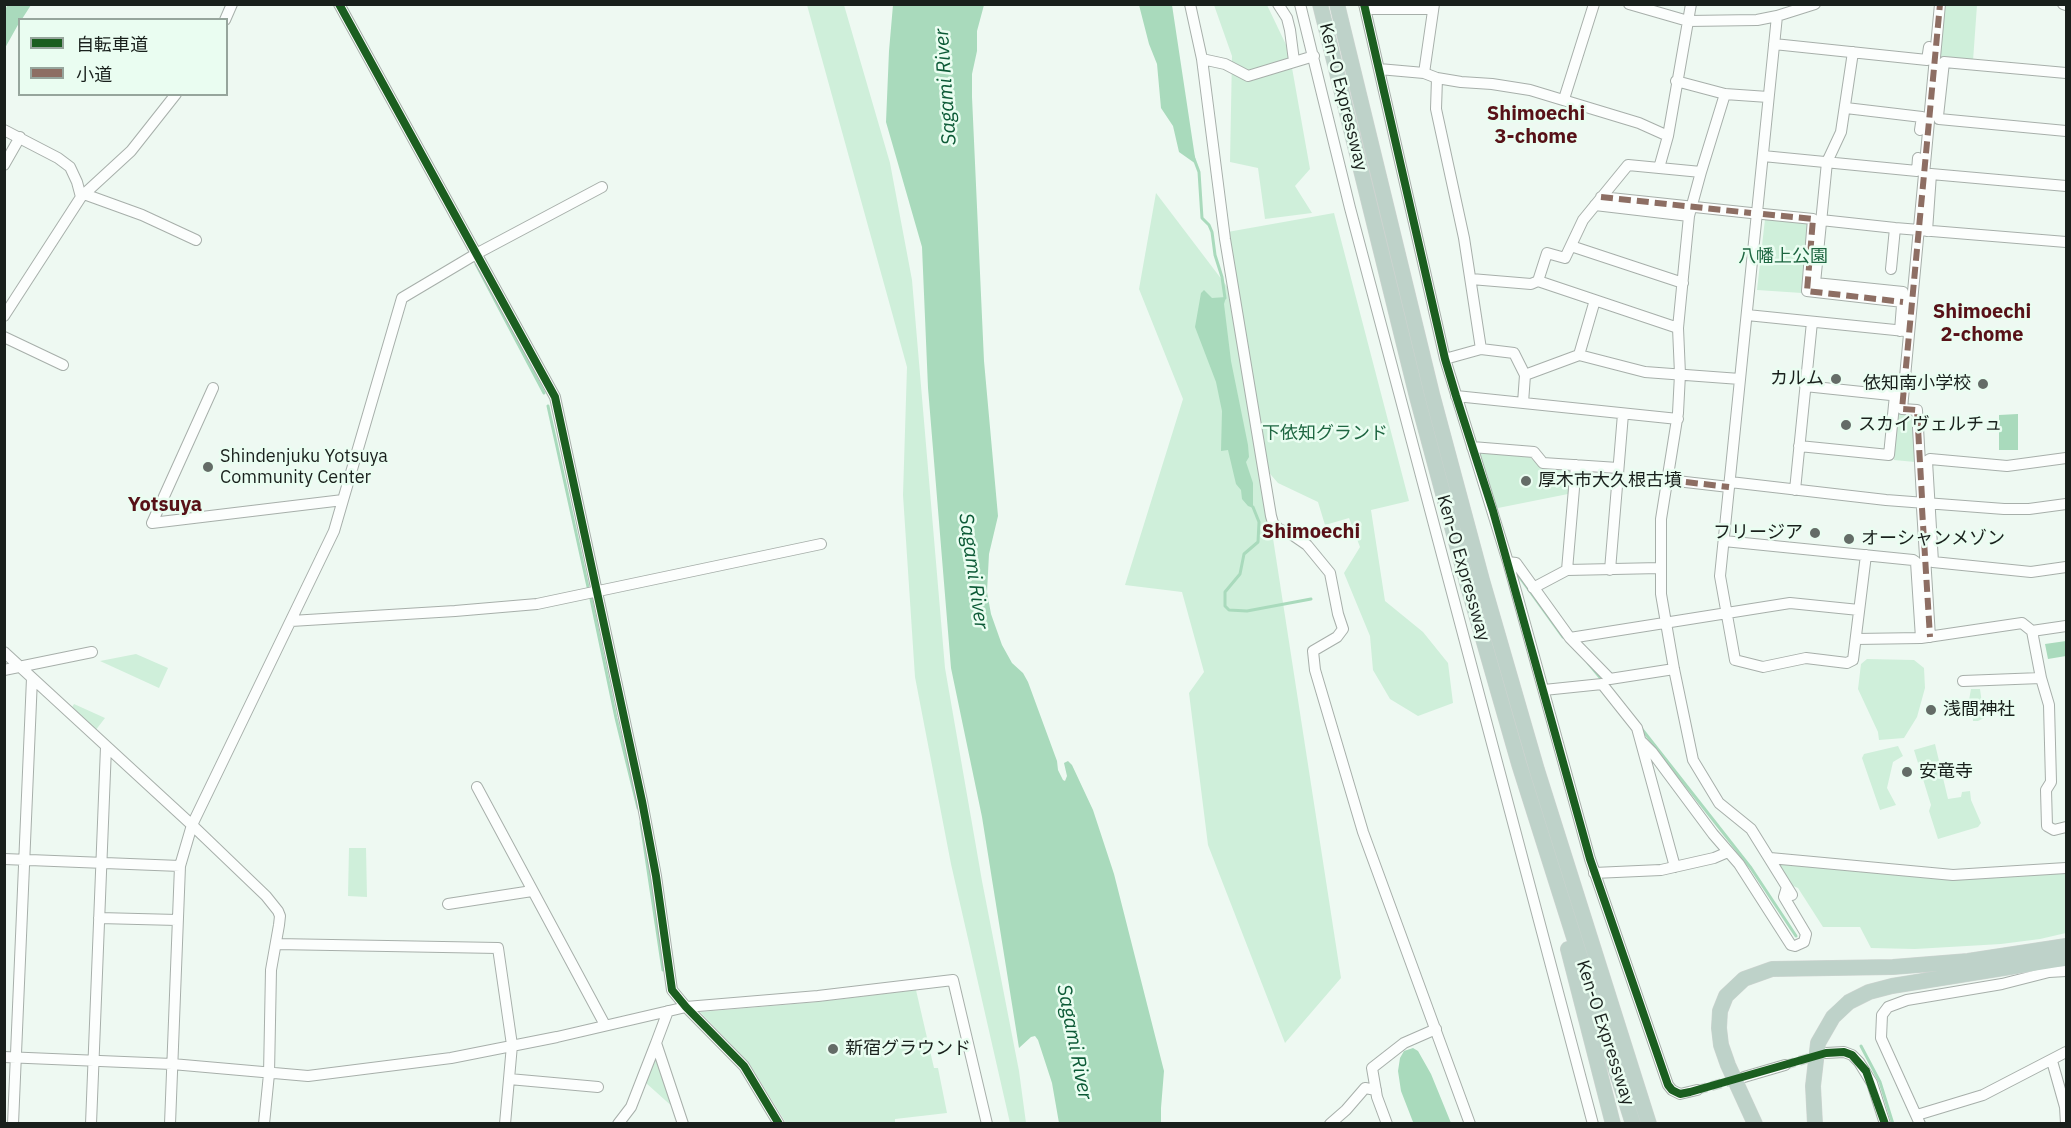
<!DOCTYPE html>
<html>
<head>
<meta charset="utf-8">
<style>
	body { margin:0 }
	#map { position:relative; width:2071px; height:1128px; overflow:hidden; background:#eef9f2; font-family:"IBM Plex Sans","Noto Sans JP",sans-serif }
	canvas { display:block }
	.frame { position:absolute; inset:0; border:6px solid #19201c; pointer-events:none }
	.legend { position:absolute; left:18px; top:18px; width:210px; height:78px; box-sizing:border-box; background:#eafdf1; border:2px solid #96a59c; margin:0; padding:8px 10px; list-style:none; font-size:18px; color:#19201c }
	.legend li { display:flex; align-items:center; gap:12px; height:30px }
	.legend b { width:30px; border:2px solid #96a59c }
</style>
</head>
<body>
<div id="map">
<canvas width="2071" height="1128"></canvas>
<div class="frame"></div>
<ul class="legend">
<li><b style="height:8px;background:#1b5e20"></b>自転車道</li>
<li><b style="height:8px;background:#8d6e63"></b>小道</li>
</ul>
</div>
<script>
const context = document.querySelector('canvas').getContext('2d');
context.lineJoin = 'round';
function fillPath(path, color) { context.fillStyle = color; context.fill(path, 'evenodd'); }
const shape = rows => new Path2D(rows.map(r => 'M' + r).join(''));
function strokePath(path, color, width, dash) { context.strokeStyle = color; context.lineWidth = width; context.lineCap = dash ? 'butt' : 'round'; context.setLineDash(dash || []); context.stroke(path); }
function write(font, color, halo, rows, align = 'center') {
  context.font = font + ' "IBM Plex Sans","Noto Sans JP",sans-serif'; context.lineWidth = 5; context.setLineDash([]); context.textBaseline = 'middle'; context.strokeStyle = halo; context.fillStyle = color; for (const [text, x, y, turn = 0] of rows) {
    context.save(); context.translate(x, y); context.rotate((+turn || 0) * Math.PI / 180); context.textAlign = isNaN(turn) ? turn : align; if (halo) context.strokeText(text, 0, 0); context.fillText(text, 0, 0); context.restore();
  }
}
const green = shape([
	[807,5,844,5,890,163,912,280,945,668,982,881,1019,1071,1026,1123,1010,1123,951,864,915,677,903,495,907,367],
	[1214,5,1267,5,1289,51,1310,169,1295,186,1312,213,1265,219,1258,168,1230,162,1232,56],
	[1945,5,1977,5,1973,61,1939,57],
	[1156,193,1232,293,1222,233,1334,213,1409,501,1371,510,1385,601,1423,632,1448,663,1453,703,1418,716,1390,699,1373,670,1370,636,1344,573,1360,547,1349,518,1325,525,1318,502,1278,483,1265,468,1253,409,1341,978,1285,1043,1208,845,1189,693,1204,672,1182,592,1125,585,1183,399,1139,289],
	[1765,219,1809,224,1802,293,1757,290],
	[1898,413,1914,414,1915,462,1894,460],
	[1480,452,1530,457,1540,467,1568,470,1571,472,1570,492,1568,494,1498,508,1495,507,1479,454],
	[136,654,168,668,159,688,100,661],
	[1867,659,1914,660,1924,668,1925,688,1917,717,1904,738,1879,740,1878,732,1858,689,1861,664],
	[1971,689,1980,689,1984,718,1978,721,1973,721,1971,700,1969,700],
	[74,704,105,718,95,731,71,709],
	[1935,744,1948,799,1961,797,1962,792,1970,791,1971,800,1981,823,1978,827,1938,839,1929,811,1931,805,1914,750],
	[1898,746,1903,756,1893,762,1887,788,1896,805,1880,810,1862,758,1864,754],
	[349,848,366,848,367,897,348,896],
	[1781,863,1944,879,2066,872,2066,933,2040,939,2001,944,1915,949,1871,948,1860,927,1823,927,1798,888,1788,884,1779,866],
	[916,990,934,1068,938,1068,947,1113,895,1119,895,1123,786,1123,749,1063,700,1012,816,1002],
	[657,1055,675,1109,646,1083]
]);
const water = shape([
	[8,4,31,5,22,19,20,20,19,23,5,48,5,10],
	[893,5,984,5,977,31,977,51,972,74,972,97,984,361,998,516,989,554,987,592,991,614,1002,645,1012,663,1023,673,1028,682,1057,761,1058,770,1063,780,1065,781,1067,776,1064,763,1068,761,1072,765,1093,810,1114,874,1164,1071,1161,1108,1161,1123,1059,1123,1052,1083,1038,1040,1035,1036,1031,1037,1019,1048,982,817,951,668,928,388,922,247,886,122,889,51],
	[1139,5,1172,5,1196,164,1179,152,1173,126,1161,108,1157,64,1149,44],
	[1204,290,1212,298,1226,297,1224,304,1231,361,1248,445,1249,457,1246,462,1253,483,1253,508,1248,506,1242,499,1241,490,1236,484,1228,450,1221,451,1222,411,1216,382,1195,327,1201,293],
	[2018,414,2018,450,1999,450,1999,415],
	[2066,641,2066,656,2048,659,2045,644],
	[1413,1048,1418,1051,1431,1074,1451,1123,1413,1122,1401,1091,1398,1071,1400,1058,1404,1051]
]);
const stream = shape([
	[1193,156,1199,172,1202,218,1209,225,1212,232,1215,255,1222,277,1225,298],
	[476,264,544,393],
	[548,406,588,587],
	[1253,507,1259,522,1258,542,1244,554,1240,574,1225,592,1225,606,1229,610,1247,611,1311,599],
	[1519,576,1563,637],
	[591,599,616,718,638,808],
	[1588,663,1603,681],
	[1641,728,1751,868,1796,936],
	[641,823,663,970],
	[1861,1046,1880,1082,1893,1124]
]);
const minorTunnel = shape([
	[1785,1065,1823,1054],
	[1697,1090,1741,1078]
]);
const minor = shape([
	[339,4,555,397,642,801,656,876,672,990,686,1007,744,1066,779,1124],
	[1190,4,1202,59,1225,239,1271,516,1273,523,1279,529,1291,534,1307,545,1330,573,1338,614,1343,629,1337,637,1313,651,1315,670,1363,832,1470,1124],
	[1278,4,1287,18,1290,30,1294,61],
	[1300,4,1350,208,1593,1124],
	[1364,4,1445,359,1508,562,1590,859,1668,1085,1672,1090,1680,1094,1697,1090],
	[1629,4,1688,21,1757,20,1777,16],
	[1815,4,1777,16,1720,576,1735,660,1763,667,1806,658,1847,663,1853,660,1866,555],
	[2063,4,2066,5],
	[1365,9,1433,9],
	[225,20,232,4],
	[1774,44,1927,60,1929,47],
	[1853,52,1841,132,1827,162,1815,283,1903,292,1900,331],
	[1202,59,1225,64,1248,76,1314,56],
	[1379,69,1424,73,1434,4],
	[1424,73,1437,78,1461,82,1492,84,1530,90,1639,123,1668,136],
	[2066,73,1944,62,1938,116,1939,119,2066,131],
	[1437,78,1436,109,1464,238,1481,349],
	[1676,81,1725,94,1768,97],
	[1564,99,1594,4],
	[1846,108,1922,117,1920,130],
	[4,130,58,158,70,167,77,182,81,197,4,316],
	[1763,156,1917,171,1918,158],
	[4,165,20,137],
	[1659,168,1668,136,1691,4],
	[1701,172,1689,216,1678,328,1680,374,1678,413,1661,519,1661,594,1674,669,1693,760,1719,803,1751,829,1792,895],
	[84,194,142,215,196,240],
	[81,197,131,151,176,94],
	[1601,197,1751,213],
	[1595,205,1689,216],
	[1763,214,1813,219,1807,291,1903,302],
	[1821,220,1895,228,2066,242],
	[1927,231,1931,174,2066,186],
	[1571,246,1683,283],
	[1891,269,1895,228],
	[1471,279,1531,284,1538,281],
	[1747,315,1905,331],
	[1678,328,1538,281,1547,253,1565,258,1583,220,1628,165,1701,172,1725,94],
	[4,337,63,365],
	[1579,355,1595,300],
	[1445,359,1481,349,1514,353,1525,375,1523,403],
	[1525,375,1579,355,1645,372,1740,379],
	[1805,386,1900,396],
	[1456,396,1678,419],
	[1799,446,1889,455,1895,395],
	[1472,447,1534,452,1543,463,1618,468],
	[2066,458,2007,466,1930,459,1927,461,1933,562,2031,572,2066,567],
	[1668,480,1729,487],
	[1730,482,1886,500,2004,509,2029,509,2066,504],
	[1795,490,1812,322],
	[1922,498,1917,410,1902,409,1940,4],
	[1922,508,1930,637],
	[152,523,343,500,402,298,476,254,602,187],
	[152,523,213,388],
	[1724,541,1913,560,1916,562,1921,638,2022,623,2032,631,2066,626],
	[1508,562,1516,563,1570,638,1610,679,1674,669],
	[1567,570,1576,465],
	[1610,570,1623,414],
	[1533,588,1567,570,1660,568],
	[291,621,455,611,537,604,821,544],
	[2032,631,2041,678,2049,705,2051,782,2046,790,2047,826,2054,830,2066,827],
	[1570,638,1790,603,1859,610],
	[1856,639,1921,638],
	[4,652,192,825,266,896,278,911,280,916,279,925,271,970,269,1074,264,1124],
	[4,670,92,652],
	[1963,681,2041,678],
	[1544,690,1602,684,1637,728,1675,867],
	[1642,742,1652,752,1713,834,1739,864,1791,945,1795,946,1804,942,1806,934,1784,897,1787,887],
	[477,787,605,1025],
	[1770,858,1953,875,2066,868],
	[4,859,180,866],
	[1594,873,1661,870,1714,858,1728,852],
	[448,904,532,891],
	[99,918,177,920],
	[276,944,498,948,512,1045,505,1124],
	[668,1011,656,1043,683,1124],
	[1826,1053,1844,1052,1852,1055,1859,1062,1872,1083,1885,1124],
	[4,1057,172,1064,308,1076,451,1058,557,1037,686,1007,818,996,953,980,987,1124],
	[2052,1061,2065,1107,2066,1124],
	[1744,1077,1785,1065],
	[509,1079,598,1087],
	[1917,1115,1983,1095,2066,1052],
	[13,1124,32,678],
	[91,1124,106,747],
	[170,1124,180,866,192,825,334,531,343,500],
	[618,1124,631,1107,656,1043],
	[1330,1124,1346,1110,1365,1088,1376,1090],
	[1387,1124,1377,1097,1372,1068,1404,1043,1436,1029],
	[1920,1124,1881,1038,1882,1015,1888,1007,1907,1000,2002,984,2049,972,2066,971]
]);
const highway = shape([
	[1320,4,1417,397,1467,583,1519,764,1633,1124],
	[1337,4,1432,394,1482,580,1537,770,1649,1124],
	[1568,949,1613,1124],
	[1755,1124,1728,1065,1721,1045,1719,1028,1720,1011,1726,996,1744,979,1772,969,1893,967,1968,961,2066,946],
	[1815,1124,1813,1086,1818,1043,1833,1017,1849,1002,1869,992,1892,986,2066,958]
]);
const quiet = shape([
	[1601,197,1751,213],
	[1763,214,1813,219,1807,291,1903,302],
	[1668,480,1729,487],
	[1922,498,1917,410,1902,409,1940,4],
	[1922,508,1930,637]
]);
const cycleway = shape([
	[339,4,555,397,642,801,656,876,672,990,686,1007,744,1066,779,1124],
	[1364,4,1445,359,1456,396,1493,511,1590,859,1668,1085,1672,1090,1680,1094,1690,1092,1826,1053,1844,1052,1852,1055,1866,1071,1885,1124]
]);
const markers = [
	[1836,379,6,"#646c67"],
	[1983,384,6,"#646c67"],
	[1846,425,6,"#646c67"],
	[208,467,6,"#646c67"],
	[1526,481,6,"#646c67"],
	[1815,533,6,"#646c67"],
	[1849,539,6,"#646c67"],
	[1931,710,6,"#646c67"],
	[1907,772,6,"#646c67"],
	[833,1049,6,"#646c67"]
];
const streetNames = [
	["Ken-O Expressway",1343,97,76],
	["Ken-O Expressway",1463,568,74],
	["Ken-O Expressway",1605,1033,72]
];
const parkNames = [
	["八幡上公園",1783,257],
	["下依知グランド",1325,434]
];
const poiNames = [
	["カルム",1824,379,"right"],
	["依知南小学校",1971,384,"right"],
	["スカイヴェルチュ",1858,425],
	["Shindenjuku Yotsuya",220,457],
	["Community Center",220,478],
	["厚木市大久根古墳",1538,481],
	["フリージア",1803,533,"right"],
	["オーシャンメゾン",1861,539],
	["浅間神社",1943,710],
	["安竜寺",1919,772],
	["新宿グラウンド",845,1049]
];
const waterNames = [
	["Sagami River",946,87,-94],
	["Sagami River",973,571,82],
	["Sagami River",1074,1042,79]
];
const neighbourhoodNames = [
	["Shimoechi",1536,114],
	["3-chome",1536,137],
	["Shimoechi",1982,312],
	["2-chome",1982,335],
	["Yotsuya",165,505],
	["Shimoechi",1311,532]
];
fillPath(green, '#cfefda');
fillPath(water, '#a9dabc');
strokePath(stream, '#a9dabc', 3);
strokePath(minorTunnel, '#ced8d2', 10, [10, 5]);
strokePath(minor, '#a7afaa', 12);
strokePath(highway, '#cfd4d1', 16);
strokePath(minor, '#fcfefd', 10);
strokePath(highway, '#bed2c9', 15);
strokePath(quiet, '#8d6e63', 6, [12, 6]);
strokePath(cycleway, '#1b5e20', 8);
for (const [x, y, r, color] of markers) { const dot = new Path2D(); dot.arc(x, y, r, 0, 2 * Math.PI); context.fillStyle = color; context.fill(dot); strokePath(dot, '#eafdf1', 2); }
write('18px', '#19201c', '#eafdf1', streetNames);
write('18px', '#1f6742', '#eafdf1', parkNames);
write('18px', '#19201c', '#eafdf1', poiNames, 'left');
write('italic 20px', '#0c5a36', '#eafdf1', waterNames);
write('bold 20px', '#571117', '#eafdf1', neighbourhoodNames);
</script>
</body>
</html>
